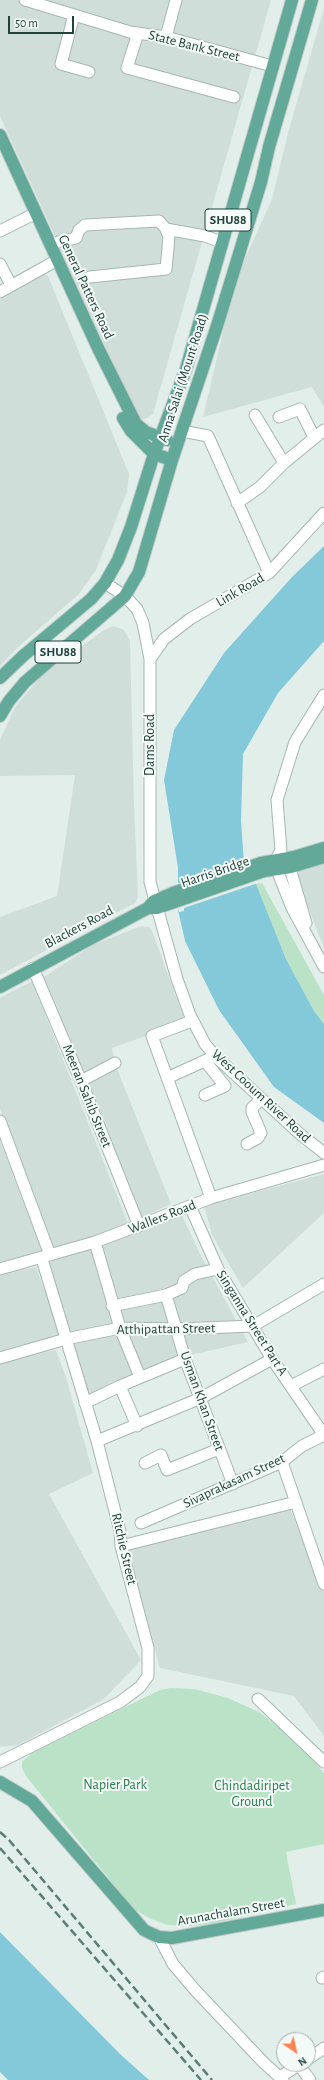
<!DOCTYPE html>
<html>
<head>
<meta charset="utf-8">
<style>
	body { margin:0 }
	#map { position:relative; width:324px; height:2080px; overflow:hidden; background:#e2eeea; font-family:"Alegreya Sans",sans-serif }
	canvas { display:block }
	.north { position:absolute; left:276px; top:2032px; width:40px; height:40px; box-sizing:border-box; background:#f4faf7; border:1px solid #9fb0ab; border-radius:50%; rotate:146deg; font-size:11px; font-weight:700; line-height:16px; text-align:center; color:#20423a }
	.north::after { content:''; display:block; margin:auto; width:14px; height:18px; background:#ff8350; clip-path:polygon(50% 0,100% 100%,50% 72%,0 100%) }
	.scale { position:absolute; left:8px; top:16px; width:66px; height:18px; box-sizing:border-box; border:2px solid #20423a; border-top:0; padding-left:5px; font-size:12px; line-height:14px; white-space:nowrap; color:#20423a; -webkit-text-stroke:3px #f4faf7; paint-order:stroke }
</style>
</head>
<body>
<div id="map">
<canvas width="324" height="2080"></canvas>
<div class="north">N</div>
<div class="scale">50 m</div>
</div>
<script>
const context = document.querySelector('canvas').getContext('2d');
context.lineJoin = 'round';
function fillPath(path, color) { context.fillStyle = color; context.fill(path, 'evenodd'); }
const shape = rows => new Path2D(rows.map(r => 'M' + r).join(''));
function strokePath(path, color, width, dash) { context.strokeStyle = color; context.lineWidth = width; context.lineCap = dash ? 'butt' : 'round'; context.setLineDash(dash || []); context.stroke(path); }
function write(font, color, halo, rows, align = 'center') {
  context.font = font + ' "Alegreya Sans",sans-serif'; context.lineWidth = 4; context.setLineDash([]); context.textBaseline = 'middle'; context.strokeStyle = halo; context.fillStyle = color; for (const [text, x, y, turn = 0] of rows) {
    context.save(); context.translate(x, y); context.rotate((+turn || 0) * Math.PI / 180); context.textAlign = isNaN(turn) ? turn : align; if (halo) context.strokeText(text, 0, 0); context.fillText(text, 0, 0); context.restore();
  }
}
const built = shape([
	[0,0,271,0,153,414,146,419,139,420,0,116],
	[324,8,324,407,312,387,203,417,235,281,272,199,288,133],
	[44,274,48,276,129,474,127,492,96,570,79,594,17,648,0,666,0,300],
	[113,626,124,630,130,641,134,805,138,897,135,903,0,975,0,917,57,896,75,775,0,776,0,740,15,707,43,674,104,630],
	[324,862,324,948,300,887,298,877,300,869],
	[141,926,149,927,153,933,185,1022,112,1048,114,1057,81,1075,42,978,93,945],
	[32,981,129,1226,58,1250,51,1247,0,1109,0,998],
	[116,1066,171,1204,138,1219,85,1083],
	[0,1141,42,1251,0,1263],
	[324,1174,324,1213,243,1288,212,1235,204,1206],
	[182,1215,199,1252,248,1342,191,1355,88,1399,49,1259],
	[36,1267,63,1340,0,1356,0,1275],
	[56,1350,66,1377,93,1473,49,1494,141,1660,104,1699,18,1745,3,1747,0,1746,0,1361],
	[290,1508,324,1592,324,1736,294,1696,160,1668,127,1548]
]);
const green = shape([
	[262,883,324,995,324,1024,314,1011,286,959,256,884],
	[170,1688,194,1689,228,1698,259,1712,280,1728,314,1761,324,1773,324,1844,286,1852,296,1904,211,1924,190,1926,167,1925,149,1918,135,1910,127,1901,26,1776,22,1768,22,1762,32,1753,160,1690]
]);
const water = shape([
	[324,546,324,641,278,693,243,754,241,821,244,864,256,884,286,959,314,1011,324,1024,324,1123,274,1087,219,1010,185,941,176,901,178,883,178,868,164,780,174,730,224,653,292,577],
	[0,1932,120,2054,149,2080,8,2080,0,2072]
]);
const pier = shape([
	[246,860,258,883,184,908,184,911,179,912,174,897,176,884]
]);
const minor = shape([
	[25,0,130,32,166,37,272,66],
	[74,15,61,64,89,72],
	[138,33,127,68,234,97],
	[166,37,176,0],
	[166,229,205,236,221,242],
	[0,231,30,216],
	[50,244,76,238,79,230,85,225,159,221,166,229,169,237,166,269,90,277],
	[0,264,11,285],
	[0,292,52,263],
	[255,415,284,463],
	[279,417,300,409,314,437],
	[182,431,208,436,269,573],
	[237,503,260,487,284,463,324,430],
	[105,583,125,596,137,609,143,623,150,659,150,882,177,979,190,1015,205,1044,215,1056,300,1134,324,1153],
	[150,659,164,639,190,619,269,573,324,513],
	[324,695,295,742,277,800,281,850,276,860,279,875,292,908,324,967],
	[287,858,306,923],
	[33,968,81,1081,139,1226],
	[192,1021,152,1036,211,1198],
	[167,1078,211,1058],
	[81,1081,115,1063],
	[205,1095,225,1086,205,1061],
	[0,1121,50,1255],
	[247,1144,258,1138,261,1133,252,1112,252,1108,261,1099],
	[190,1206,218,1269,272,1359,324,1435],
	[95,1242,120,1328,140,1377],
	[0,1269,95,1242,211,1198,324,1165],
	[166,1295,185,1359,233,1484],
	[112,1306,166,1295,182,1288,184,1281,195,1274,218,1269],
	[0,1358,66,1339,120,1328,177,1329,253,1326,324,1284],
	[120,1386,137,1426],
	[291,1386,324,1369],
	[85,1403,120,1386,185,1359],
	[97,1441,201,1398,272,1359],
	[282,1462,324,1584],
	[145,1463,161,1455,167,1470,219,1449],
	[141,1523,282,1462,302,1446,324,1435],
	[121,1546,296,1502],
	[258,1699,324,1762],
	[0,1762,120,1702,140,1687,148,1676,148,1648,121,1546,120,1531,97,1441,42,1259],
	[159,1937,173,1964,195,1990,264,2063,283,2080],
	[322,1978,324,1977],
	[308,2059,324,2048],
	[299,2065,310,2080],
	[280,2077,300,2064]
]);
const major = shape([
	[0,135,98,348,136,424,146,432,167,440],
	[123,418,131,431,154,454,172,460],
	[0,678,23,656,91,599,105,583,118,560,131,527,154,454,186,369,292,0],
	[0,716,9,701,25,682,125,596,139,572,172,460,217,326,261,182,269,147,312,0],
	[148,908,154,901,173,893,261,863,294,857,324,848],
	[0,987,148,908,157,908,264,871,291,867,324,857],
	[0,1782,32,1801,144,1930,150,1933,159,1937,172,1938,324,1910]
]);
const rail = shape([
	[0,1832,9,1840,212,2080],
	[0,1848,201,2080]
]);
const shields = [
	[228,220,46],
	[58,652,46]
];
const shieldNames = [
	["SHU88",228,220],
	["SHU88",58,652]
];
const streetNames = [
	["State Bank Street",194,46,14],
	["General Patters Road",86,287,65],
	["Anna Salai (Mount Road)",183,378,-72],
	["Link Road",240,590,-30],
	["Dams Road",150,745,-90],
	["Harris Bridge",215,872,-19],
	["Blackers Road",79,927,-28],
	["Meeran Sahib Street",87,1096,68],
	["West Cooum River Road",261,1096,43],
	["Wallers Road",162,1217,-21],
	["Singanna Street Part A",252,1323,58],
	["Atthipattan Street",166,1329,-1],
	["Usman Khan Street",202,1401,70],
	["Sivaprakasam Street",234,1481,-25],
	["Ritchie Street",124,1549,77],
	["Arunachalam Street",231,1912,-10]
];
const parkNames = [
	["Napier Park",115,1785],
	["Chindadiripet",252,1786],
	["Ground",252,1802]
];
fillPath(built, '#d0ded9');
fillPath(green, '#b9e2c6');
fillPath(water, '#84c9da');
fillPath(pier, '#e2eeea');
strokePath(minor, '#a4b7b2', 13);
strokePath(major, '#c1cac8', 14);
strokePath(minor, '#fff', 11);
strokePath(major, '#62a99a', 12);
strokePath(rail, '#5a7d76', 2.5, [8, 4]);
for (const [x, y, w] of shields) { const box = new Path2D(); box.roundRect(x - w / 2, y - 11, w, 22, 3); context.fillStyle = '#f4faf7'; context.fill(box); strokePath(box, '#20423a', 1); }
write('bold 13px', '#20423a', null, shieldNames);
write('14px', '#20423a', '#f4faf7', streetNames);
write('14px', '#257e4b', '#f4faf7', parkNames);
</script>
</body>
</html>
